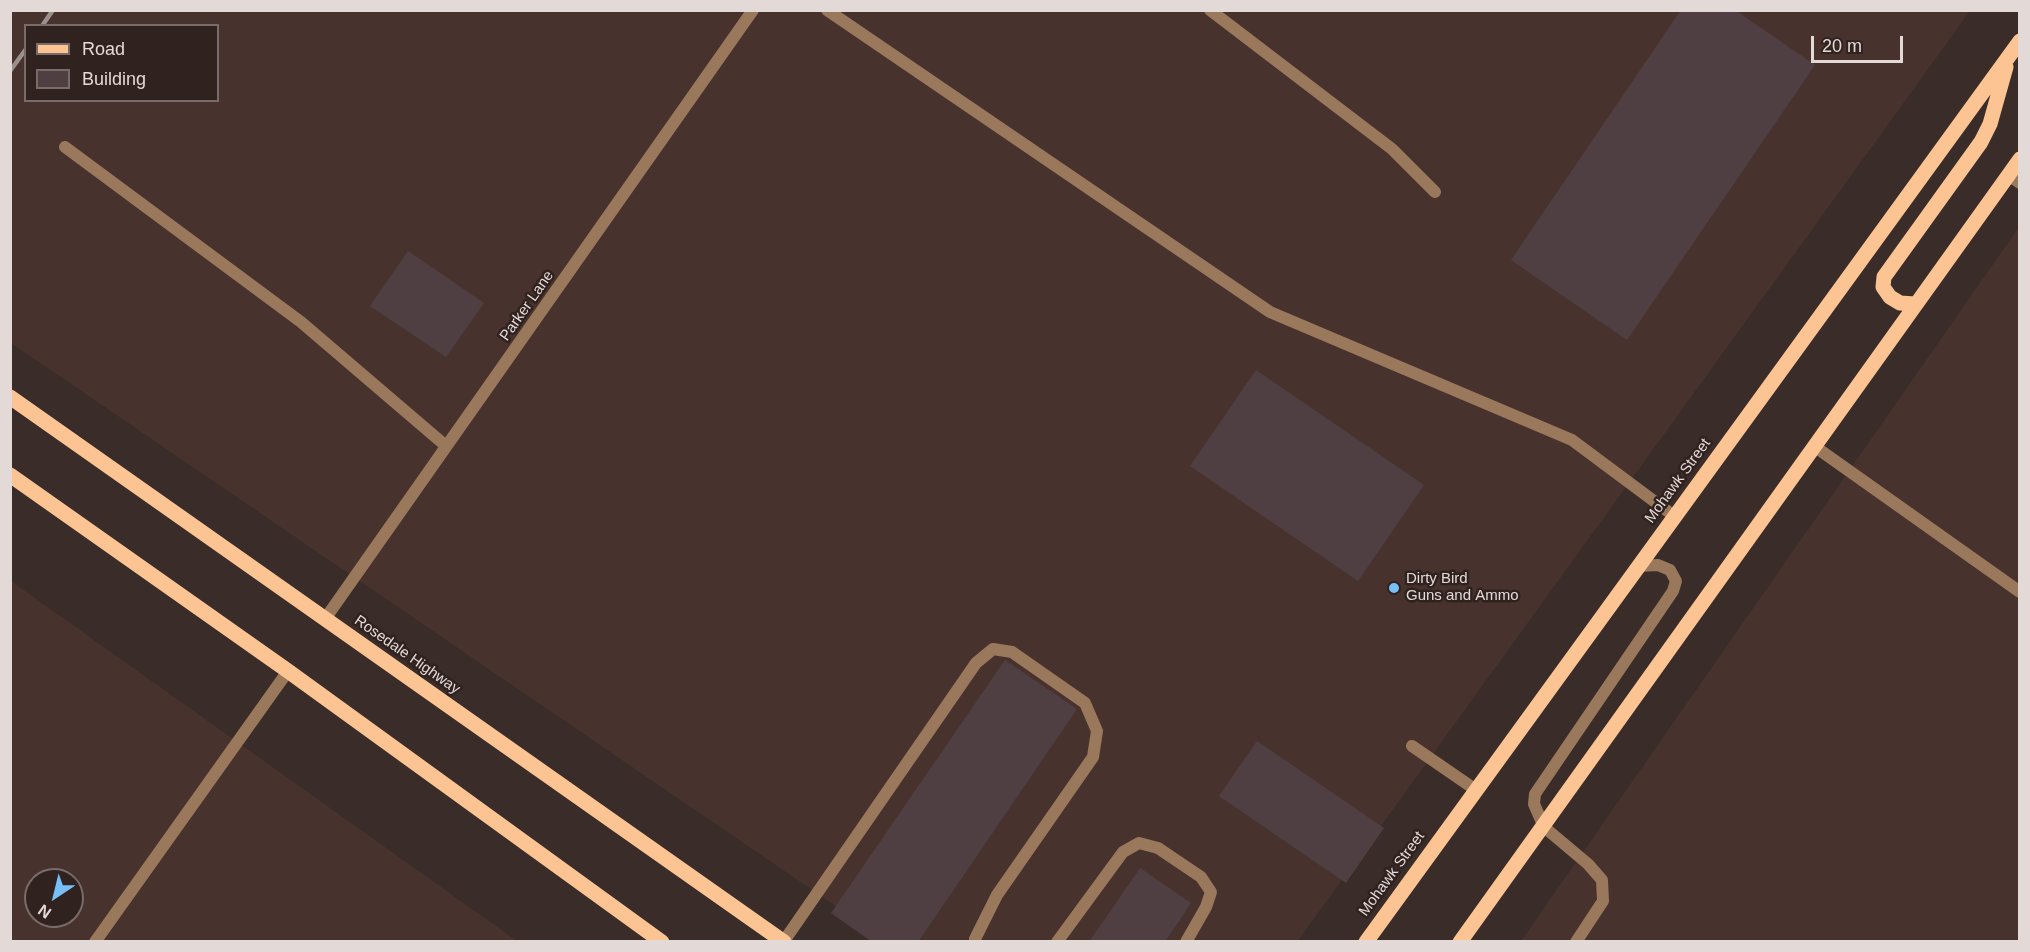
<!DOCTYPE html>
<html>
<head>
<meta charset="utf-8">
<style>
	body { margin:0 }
	#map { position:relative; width:2030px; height:952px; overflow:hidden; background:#3a2c29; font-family:Arial,sans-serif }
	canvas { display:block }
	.frame { position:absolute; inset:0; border:12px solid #e3d9d7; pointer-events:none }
	.legend { position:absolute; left:24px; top:24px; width:195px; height:78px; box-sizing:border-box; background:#30221f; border:2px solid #786b69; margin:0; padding:8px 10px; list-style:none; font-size:18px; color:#e3d9d7 }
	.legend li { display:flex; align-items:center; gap:12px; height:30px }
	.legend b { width:30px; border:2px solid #786b69 }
	.north { position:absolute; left:24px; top:868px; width:60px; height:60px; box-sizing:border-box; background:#30221f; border:2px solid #786b69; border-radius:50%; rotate:215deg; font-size:16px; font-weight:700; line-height:24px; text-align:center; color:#e3d9d7 }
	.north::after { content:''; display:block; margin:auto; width:21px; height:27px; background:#76c0f7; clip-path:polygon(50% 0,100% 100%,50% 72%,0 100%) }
	.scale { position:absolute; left:1811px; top:36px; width:92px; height:27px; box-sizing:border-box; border:3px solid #e3d9d7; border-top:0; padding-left:8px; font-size:18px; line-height:21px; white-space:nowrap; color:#e3d9d7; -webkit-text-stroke:4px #30221f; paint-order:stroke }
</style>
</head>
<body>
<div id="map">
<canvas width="2030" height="952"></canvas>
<div class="frame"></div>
<ul class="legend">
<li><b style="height:8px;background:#fcc393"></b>Road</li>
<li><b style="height:16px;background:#4f3f43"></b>Building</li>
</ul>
<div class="north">N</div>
<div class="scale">20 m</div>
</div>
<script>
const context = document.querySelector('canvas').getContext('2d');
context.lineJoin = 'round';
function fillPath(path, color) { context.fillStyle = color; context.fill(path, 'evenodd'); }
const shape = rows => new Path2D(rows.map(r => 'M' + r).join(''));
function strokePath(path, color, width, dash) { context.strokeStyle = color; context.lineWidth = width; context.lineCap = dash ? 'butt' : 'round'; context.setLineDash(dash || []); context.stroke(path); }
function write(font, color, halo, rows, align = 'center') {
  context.font = font + ' Arial,sans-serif'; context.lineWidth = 5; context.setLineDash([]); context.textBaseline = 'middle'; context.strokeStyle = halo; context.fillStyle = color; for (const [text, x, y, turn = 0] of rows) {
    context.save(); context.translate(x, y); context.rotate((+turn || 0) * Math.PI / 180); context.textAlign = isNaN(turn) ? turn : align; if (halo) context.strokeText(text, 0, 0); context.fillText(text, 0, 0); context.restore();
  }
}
const built = shape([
	[10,11,1970,11,1297,942,887,941,11,343],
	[26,26,218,26,218,100,26,100],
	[2019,227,2019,941,1521,941],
	[11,581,517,941,11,941],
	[36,880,72,880,72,916,36,916]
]);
const building = shape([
	[1681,10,1735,10,1815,65,1627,340,1511,260],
	[408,251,484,303,446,357,370,306],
	[1256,370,1424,485,1358,581,1190,466],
	[1005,660,1077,709,918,942,872,942,831,913],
	[1257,741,1384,828,1346,883,1219,796],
	[1140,868,1191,903,1165,942,1089,942]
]);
const service = shape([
	[827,10,1270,312,1572,440,1674,516],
	[1210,10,1392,149,1435,192],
	[65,147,301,322,446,446],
	[2008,175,2020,183],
	[1814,446,2020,592],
	[1412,746,1476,790],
	[784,941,976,663,993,649,1012,652,1085,703,1097,731,1093,757,997,895,975,939,975,942],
	[95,942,288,671],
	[1057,942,1123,852,1139,843,1158,848,1201,877,1211,892,1206,907,1186,942],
	[1576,942,1603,901,1602,880,1588,864,1544,827,1534,804,1535,794,1673,591,1676,581,1670,570,1658,565,1638,566]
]);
const minor = shape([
	[325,619,753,10]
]);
const primary = shape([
	[1915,304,1900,303,1890,297,1883,287,1884,277,1981,142,1990,124,2006,67],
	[10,397,784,942],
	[10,475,288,671,662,942],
	[1366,942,2020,41],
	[1460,942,2020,159]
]);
const rail = shape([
	[42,26,53,10],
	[10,71,26,49]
]);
const markers = [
	[1394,588,6,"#76c0f7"]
];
const streetNames = [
	["Parker Lane",527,306,-55],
	["Mohawk Street",1678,481,-54],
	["Rosedale Highway",407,655,35],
	["Mohawk Street",1392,874,-54]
];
const poiNames = [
	["Dirty Bird",1406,579],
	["Guns and Ammo",1406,596]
];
fillPath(built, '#48322e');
fillPath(building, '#4f3f43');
strokePath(service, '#9a785b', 12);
strokePath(minor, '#9a785b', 12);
strokePath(primary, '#fcc393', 15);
strokePath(rail, '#9c908e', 4.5);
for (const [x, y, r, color] of markers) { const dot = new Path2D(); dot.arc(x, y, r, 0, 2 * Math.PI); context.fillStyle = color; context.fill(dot); strokePath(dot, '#30221f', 2); }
write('15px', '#e3d9d7', '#30221f', streetNames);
write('15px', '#e3d9d7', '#30221f', poiNames, 'left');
</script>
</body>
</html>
